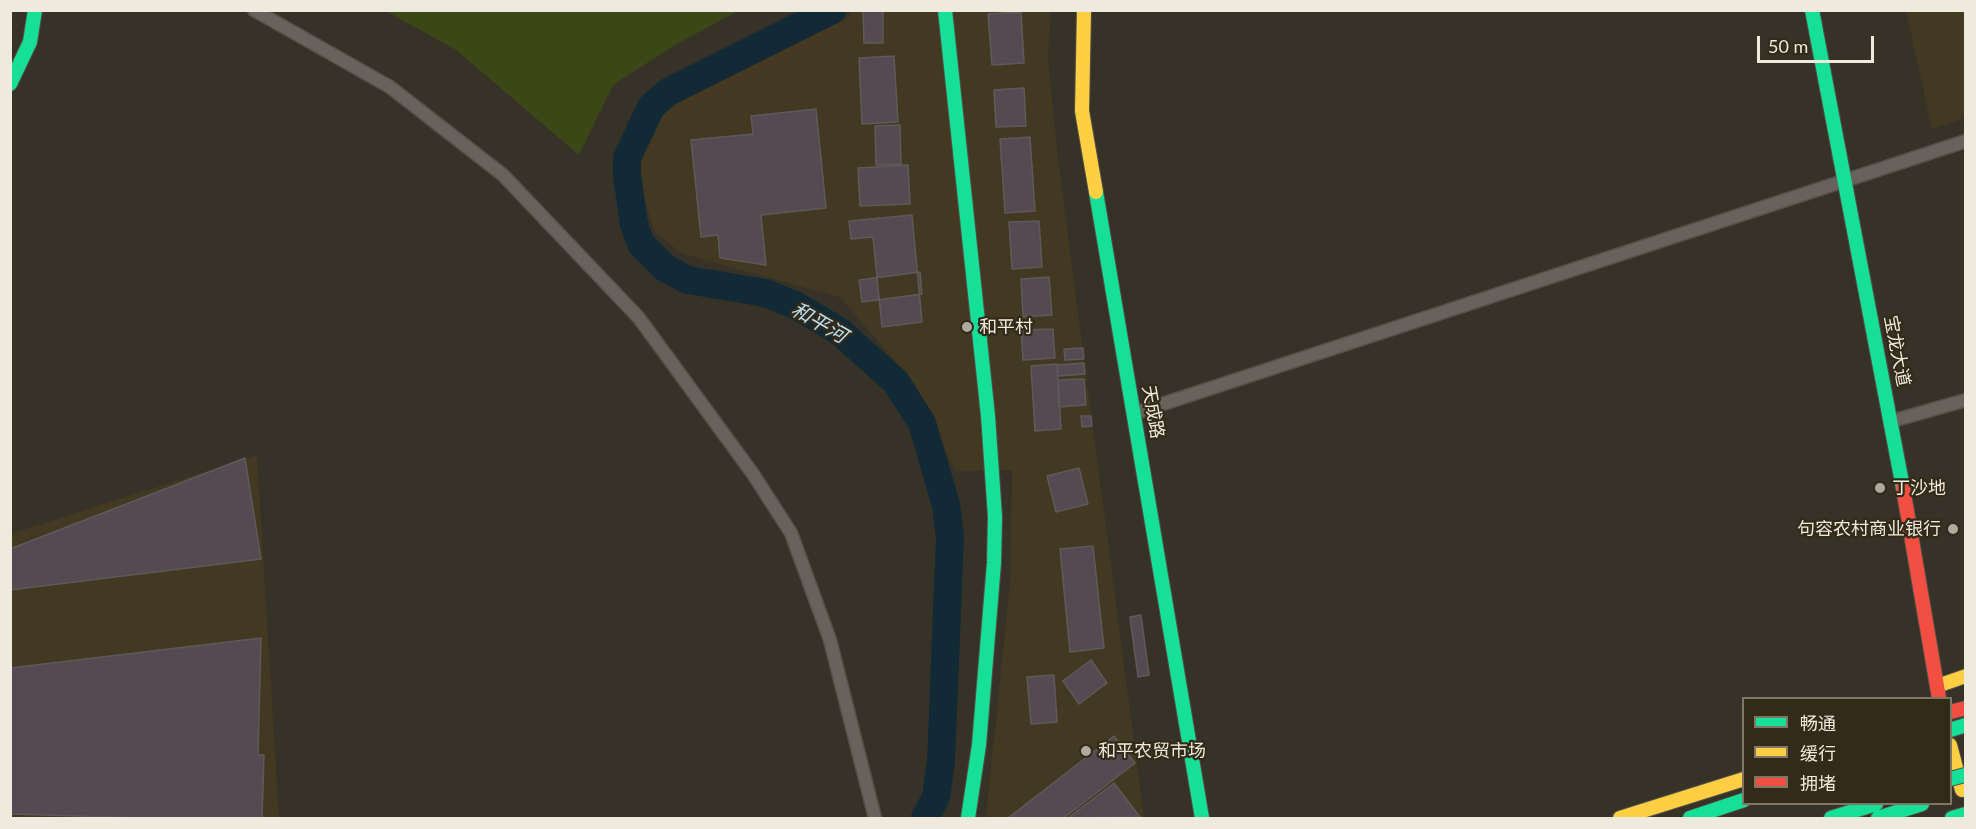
<!DOCTYPE html>
<html>
<head>
<meta charset="utf-8">
<style>
	body { margin:0 }
	#map { position:relative; width:1976px; height:829px; overflow:hidden; background:#373228; font-family:Lato,"Noto Sans SC",sans-serif }
	canvas { display:block }
	.frame { position:absolute; inset:0; border:12px solid #efeade; pointer-events:none }
	.legend { position:absolute; left:1742px; top:697px; width:210px; height:108px; box-sizing:border-box; background:#332a18; border:2px solid #7e7767; margin:0; padding:8px 10px; list-style:none; font-size:18px; color:#efeade }
	.legend li { display:flex; align-items:center; gap:12px; height:30px }
	.legend b { width:30px; border:2px solid #7e7767 }
	.scale { position:absolute; left:1757px; top:36px; width:117px; height:27px; box-sizing:border-box; border:3px solid #efeade; border-top:0; padding-left:8px; font-size:18px; line-height:21px; white-space:nowrap; color:#efeade; -webkit-text-stroke:4px #332a18; paint-order:stroke }
</style>
</head>
<body>
<div id="map">
<canvas width="1976" height="829"></canvas>
<div class="frame"></div>
<ul class="legend">
<li><b style="height:8px;background:#16e098"></b>畅通</li>
<li><b style="height:8px;background:#ffcf43"></b>缓行</li>
<li><b style="height:8px;background:#f24e42"></b>拥堵</li>
</ul>
<div class="scale">50 m</div>
</div>
<script>
const context = document.querySelector('canvas').getContext('2d');
context.lineJoin = 'round';
function fillPath(path, color) { context.fillStyle = color; context.fill(path, 'evenodd'); }
const shape = rows => new Path2D(rows.map(r => 'M' + r).join(''));
function strokePath(path, color, width, dash) { context.strokeStyle = color; context.lineWidth = width; context.lineCap = dash ? 'butt' : 'round'; context.setLineDash(dash || []); context.stroke(path); }
function write(font, color, halo, rows, align = 'center') {
  context.font = font + ' Lato,"Noto Sans SC",sans-serif'; context.lineWidth = 4.5; context.setLineDash([]); context.textBaseline = 'middle'; context.strokeStyle = halo; context.fillStyle = color; for (const [text, x, y, turn = 0] of rows) {
    context.save(); context.translate(x, y); context.rotate((+turn || 0) * Math.PI / 180); context.textAlign = isNaN(turn) ? turn : align; if (halo) context.strokeText(text, 0, 0); context.fillText(text, 0, 0); context.restore();
  }
}
const built = shape([
	[852,11,1051,11,1048,58,1058,159,1144,818,986,818,1010,582,1012,470,955,471,915,384,840,297,683,254,655,233,637,176,649,122,688,84,844,21],
	[1906,11,1965,11,1965,118,1932,129],
	[257,455,279,818,11,818,10,534]
]);
const green = shape([
	[386,11,738,11,675,45,613,85,579,155,456,50]
]);
const river = shape([
	[832,10,668,92,651,107,627,158,627,175,634,224,641,244,665,268,688,280,765,293,795,305,839,331,896,382,922,423,946,505,950,537,941,761,936,797,925,818]
]);
const building = shape([
	[863,10,883,10,883,43,864,43,863,10],
	[1021,12,1024,63,992,65,988,14,1021,12],
	[894,56,898,122,862,124,859,58,894,56],
	[1024,88,1026,126,996,127,994,90,1024,88],
	[816,109,826,208,761,215,766,265,720,258,718,235,701,237,691,140,753,134,751,116,816,109],
	[900,125,901,164,876,165,875,126,900,125],
	[1030,137,1035,211,1005,213,1000,139,1030,137],
	[908,165,910,204,860,206,858,168,908,165],
	[912,215,922,322,882,327,873,237,851,239,849,221,912,215],
	[1039,221,1042,267,1012,269,1009,222,1039,221],
	[920,272,922,294,862,302,859,280,920,272],
	[1049,277,1052,315,1023,317,1021,279,1049,277],
	[1053,329,1055,358,1023,360,1021,330,1053,329],
	[1083,348,1084,359,1065,360,1064,349,1083,348],
	[1084,363,1085,374,1058,376,1057,365,1084,363],
	[1057,364,1061,429,1035,431,1031,366,1057,364],
	[1084,379,1086,405,1059,407,1058,380,1084,379],
	[1081,416,1091,416,1092,426,1082,427,1081,416],
	[245,458,261,559,10,590,10,549,245,458],
	[1079,468,1088,504,1056,512,1047,476,1079,468],
	[1093,546,1104,648,1070,652,1060,549,1093,546],
	[1141,615,1149,675,1138,677,1130,617,1141,615],
	[261,638,258,755,264,755,262,818,142,818,10,814,10,668,261,638],
	[1091,660,1107,683,1079,704,1063,681,1091,660],
	[1054,675,1057,722,1031,724,1027,677,1054,675],
	[1114,736,1135,763,1064,818,1008,818,1114,736],
	[1114,783,1140,817,1068,818,1114,783]
]);
const street = shape([
	[254,10,390,87,503,175,639,318,753,474,791,533,830,640,875,818],
	[1135,413,1966,141],
	[1892,421,1966,400]
]);
const fast = shape([
	[945,10,988,416,995,517,994,563,979,745,968,818],
	[1812,10,1903,488],
	[10,84,30,42,35,10],
	[1096,192,1202,818],
	[1950,730,1966,725],
	[1690,818,1744,800],
	[1831,818,1876,804],
	[1878,818,1922,804],
	[1952,818,1966,814]
]);
const slow = shape([
	[1084,10,1082,111,1096,192],
	[1937,686,1966,676],
	[1950,745,1962,790],
	[1620,818,1744,779]
]);
const jam = shape([
	[1903,488,1939,698],
	[1950,712,1966,708]
]);
const fastBridge = shape([
	[1950,779,1965,775]
]);
const markers = [
	[967,327,6,"#afaa9e"],
	[1880,488,6,"#afaa9e"],
	[1953,529,6,"#afaa9e"],
	[1086,751,6,"#afaa9e"]
];
const poiNames = [
	["和平村",979,327],
	["丁沙地",1892,488],
	["句容农村商业银行",1941,529,"right"],
	["和平农贸市场",1098,751]
];
const streetNames = [
	["宝龙大道",1897,351,79],
	["天成路",1153,412,80]
];
const waterNames = [
	["和平河",819,323,30]
];
fillPath(built, '#433821');
fillPath(green, '#3b4717');
strokePath(river, '#122a35', 28);
fillPath(building, '#554a51');
strokePath(building, '#5f5a5a', 1.5);
strokePath(street, '#545047', 15);
strokePath(fast, '#545047', 16);
strokePath(slow, '#545047', 16);
strokePath(jam, '#545047', 16);
strokePath(street, '#67635c', 12);
strokePath(fast, '#16e098', 14);
strokePath(slow, '#ffcf43', 14);
strokePath(jam, '#f24e42', 14);
strokePath(fastBridge, '#545047', 16, []);
strokePath(fastBridge, '#16e098', 14);
for (const [x, y, r, color] of markers) { const dot = new Path2D(); dot.arc(x, y, r, 0, 2 * Math.PI); context.fillStyle = color; context.fill(dot); strokePath(dot, '#332a18', 2); }
write('18px', '#efeade', '#332a18', poiNames, 'left');
write('18px', '#efeade', '#332a18', streetNames);
write('italic 20px', '#b7e0f7', '#332a18', waterNames);
</script>
</body>
</html>
